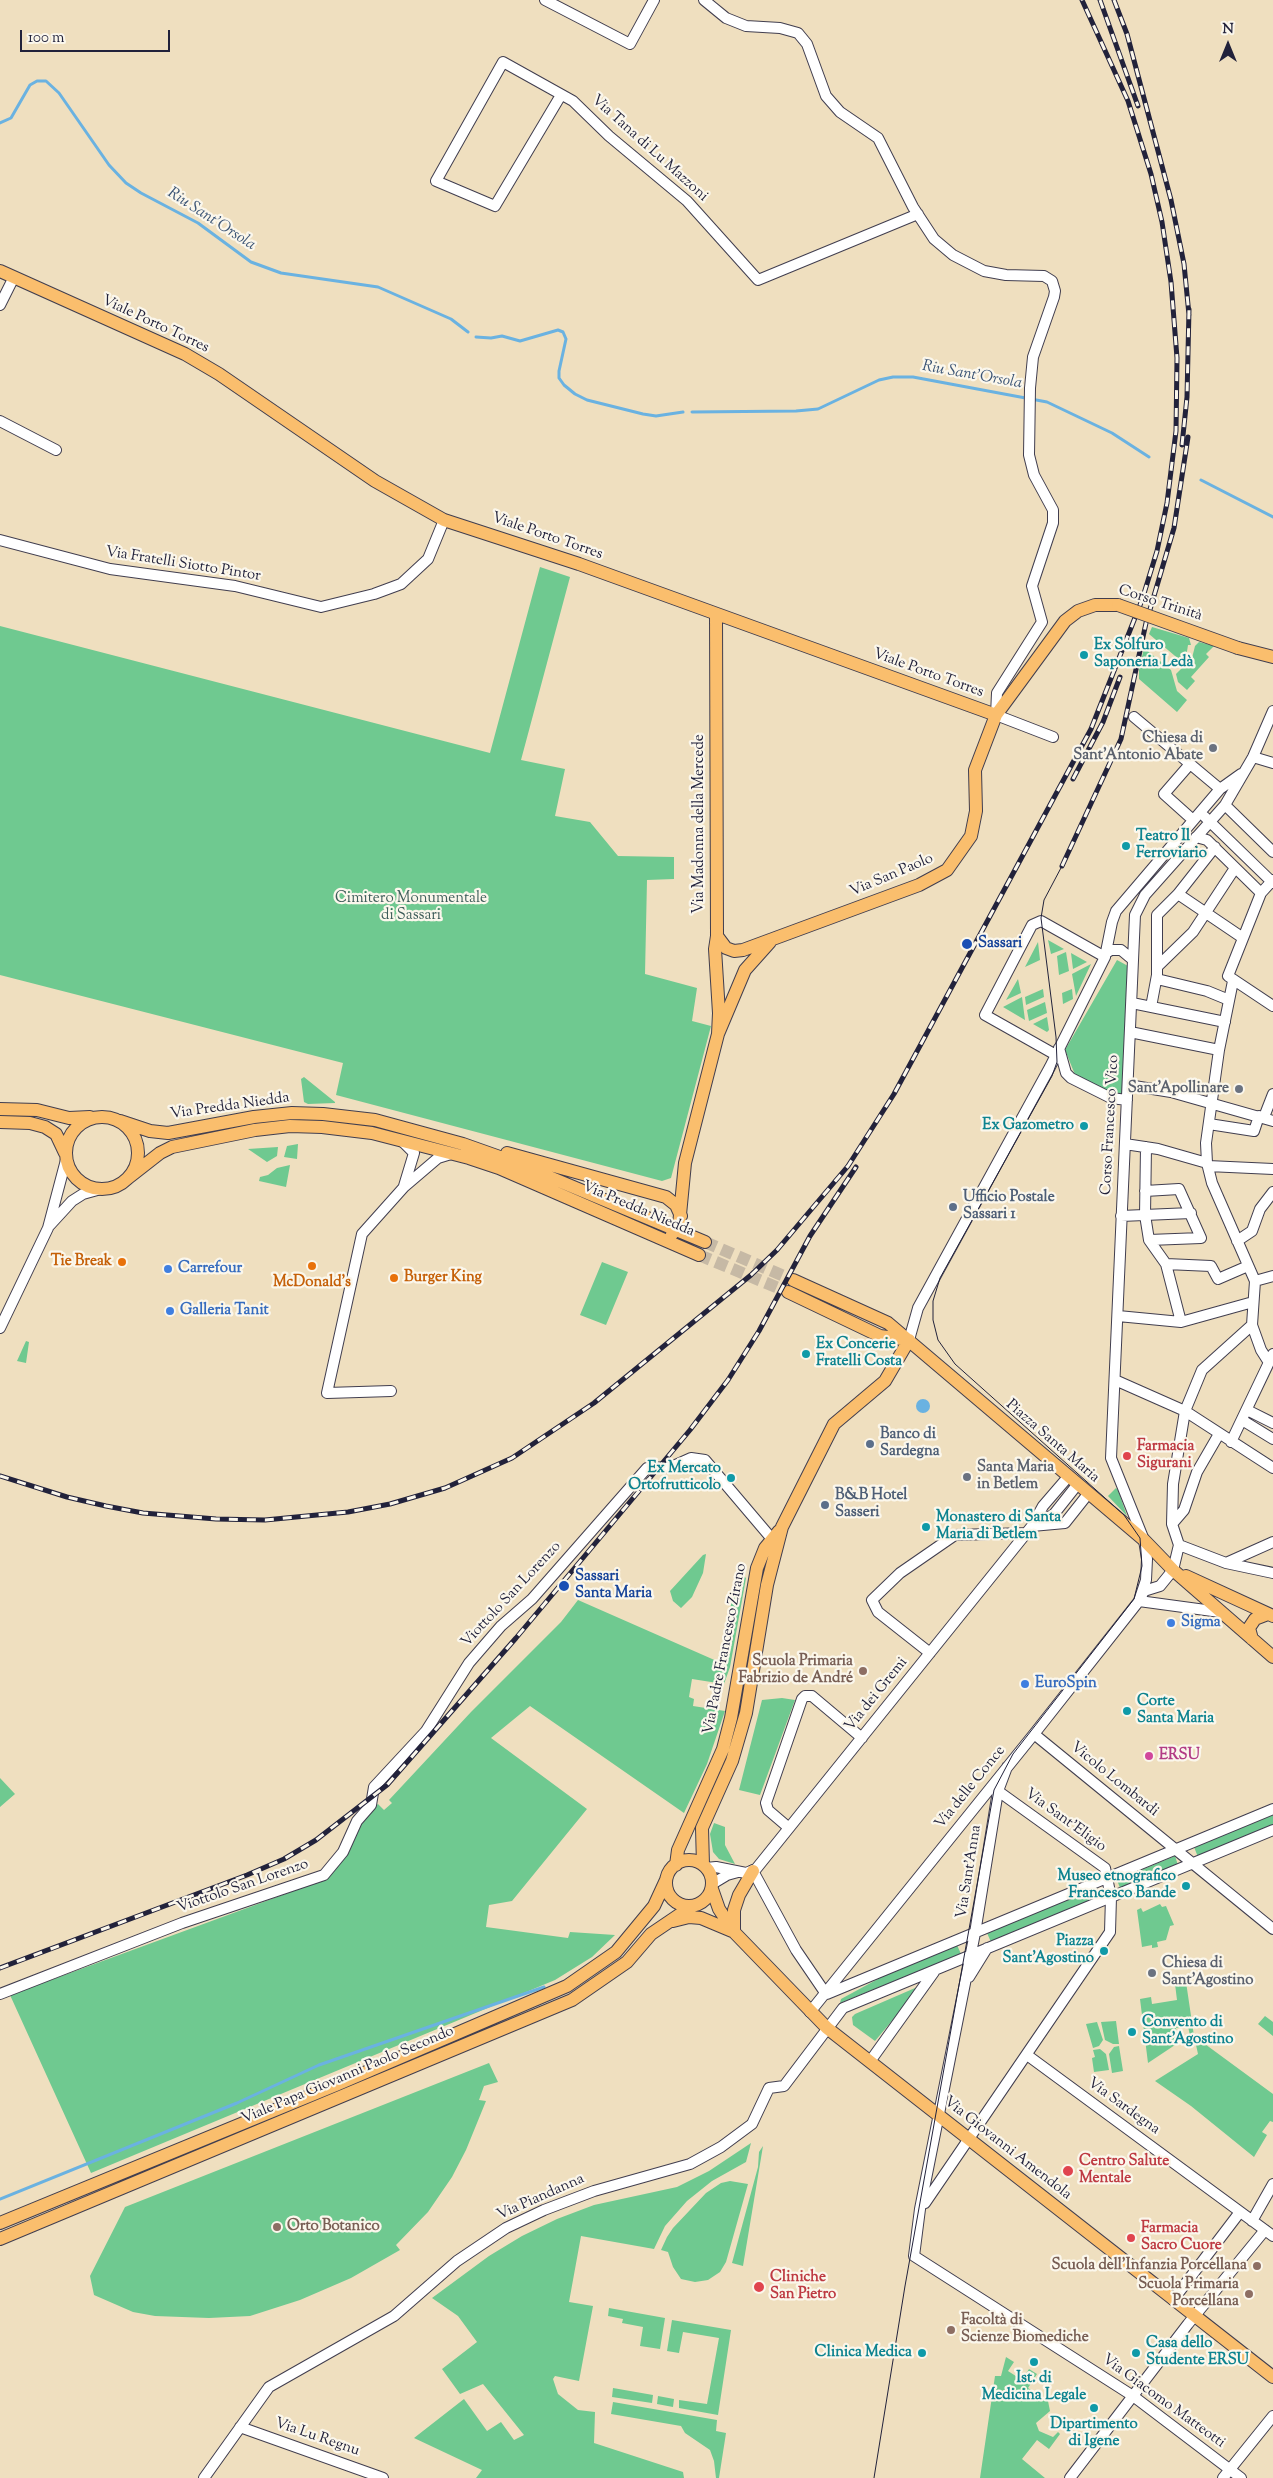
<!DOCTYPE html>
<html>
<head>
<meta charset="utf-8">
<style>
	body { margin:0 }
	#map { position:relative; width:1273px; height:2478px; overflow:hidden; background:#efdfbf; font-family:"Sorts Mill Goudy",serif }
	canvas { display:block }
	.north { position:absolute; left:1203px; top:20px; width:50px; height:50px; -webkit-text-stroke:4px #fbf7ec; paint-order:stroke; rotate:0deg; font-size:14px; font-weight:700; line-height:20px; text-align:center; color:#22223b }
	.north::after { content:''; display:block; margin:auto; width:18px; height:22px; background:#22223b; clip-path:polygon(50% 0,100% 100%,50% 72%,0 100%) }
	.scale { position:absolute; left:20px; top:30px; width:150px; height:22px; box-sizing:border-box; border:2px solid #22223b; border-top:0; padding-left:6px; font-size:15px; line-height:18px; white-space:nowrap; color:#22223b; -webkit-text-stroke:4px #fbf7ec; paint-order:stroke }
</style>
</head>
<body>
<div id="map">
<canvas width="1273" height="2478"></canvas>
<div class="north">N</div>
<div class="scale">100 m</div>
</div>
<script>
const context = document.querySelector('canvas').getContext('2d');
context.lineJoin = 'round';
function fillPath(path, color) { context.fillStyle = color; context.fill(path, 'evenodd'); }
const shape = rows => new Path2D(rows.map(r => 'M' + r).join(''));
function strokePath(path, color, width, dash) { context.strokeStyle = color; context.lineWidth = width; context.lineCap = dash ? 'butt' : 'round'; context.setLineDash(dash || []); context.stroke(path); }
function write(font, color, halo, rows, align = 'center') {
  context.font = font + ' "Sorts Mill Goudy",serif'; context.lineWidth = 4.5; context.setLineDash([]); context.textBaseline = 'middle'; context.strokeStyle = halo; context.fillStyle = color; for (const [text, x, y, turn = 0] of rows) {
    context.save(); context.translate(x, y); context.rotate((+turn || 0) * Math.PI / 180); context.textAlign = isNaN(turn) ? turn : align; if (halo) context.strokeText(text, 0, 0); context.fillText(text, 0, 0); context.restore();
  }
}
const green = shape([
	[540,567,570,577,521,760,565,769,555,816,590,822,618,856,674,857,674,879,647,880,645,974,697,988,692,1021,711,1026,671,1178,662,1181,336,1095,343,1063,0,975,0,626,490,753],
	[1152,627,1189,638,1191,645,1188,645,1186,658,1181,661,1149,634],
	[1199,642,1214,646,1206,654,1209,657,1191,677,1195,681,1187,690,1178,682,1176,674,1192,658,1195,646],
	[1144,648,1171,670,1177,691,1187,700,1177,712,1139,679,1139,670],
	[1048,940,1064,949,1051,954],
	[1038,942,1040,960,1025,967],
	[1066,952,1069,971,1059,975,1057,956],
	[1071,953,1087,962,1073,969],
	[1117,960,1128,966,1122,1095,1105,1093,1076,1077,1065,1050],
	[1091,964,1076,996,1072,974],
	[1018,979,1021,993,1006,1000],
	[1043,989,1044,997,1026,1005,1025,997],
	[1072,989,1073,999,1063,1004,1062,993],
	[1022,997,1025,1020,1003,1007],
	[1045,1002,1047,1013,1029,1021,1027,1010],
	[1047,1017,1049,1030,1047,1032,1033,1024],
	[304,1077,335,1102,335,1103,308,1104,304,1102,301,1079],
	[298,1144,297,1159,284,1157,287,1146],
	[278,1147,277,1156,267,1162,248,1149],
	[290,1165,286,1187,259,1181,260,1177,268,1175,277,1168],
	[602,1262,628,1272,606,1325,580,1315],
	[26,1341,29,1342,26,1363,17,1361],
	[1116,1488,1118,1490,1127,1516,1108,1496],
	[706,1554,703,1573,692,1597,681,1608,673,1601,670,1591,703,1555],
	[738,1571,746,1578,730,1667,724,1684,692,1679,689,1697,694,1699,693,1706,725,1711,707,1764,684,1813,530,1706,491,1738,587,1809,512,1901,489,1905,486,1927,568,1938,570,1932,615,1935,592,1957,555,1980,91,2173,10,1995,326,1879,357,1821,378,1804,384,1810,392,1803,389,1800,471,1712,561,1622,578,1600,719,1662],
	[782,1698,795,1700,760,1795,739,1790,762,1700],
	[0,1778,15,1794,0,1807],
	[1273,1815,1273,1826,1198,1857,1194,1847],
	[714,1823,725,1827,725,1845,735,1864,719,1859,713,1852,710,1834],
	[1175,1856,1178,1865,1120,1888,1117,1880],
	[1097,1888,1101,1897,991,1942,987,1933],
	[1160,1904,1162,1907,1166,1906,1174,1925,1170,1926,1166,1940,1157,1942,1158,1947,1152,1948,1152,1945,1142,1947,1137,1910,1141,1908,1143,1912],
	[957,1945,961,1954,840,2003,841,1999,889,1973],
	[1186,1982,1194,2036,1273,2094,1273,2122,1270,2121,1262,2132,1267,2135,1254,2157,1191,2106,1155,2081,1198,2054,1194,2036,1190,2036,1188,2026,1176,2028,1178,2043,1148,2063,1140,1999,1151,1997,1152,2004,1177,2000,1175,1984],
	[922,1985,875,2041,853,2025,852,2017,855,2014],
	[1265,2016,1273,2022,1273,2036,1258,2024],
	[1116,2021,1119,2044,1113,2044,1105,2040,1101,2022],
	[1097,2022,1103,2040,1099,2046,1093,2048,1086,2024],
	[1119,2046,1123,2071,1112,2073,1109,2054,1114,2047],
	[1100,2049,1106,2054,1109,2070,1094,2072,1092,2058,1095,2057,1093,2050],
	[489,2063,498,2082,484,2086,479,2100,486,2101,466,2150,452,2177,428,2212,396,2245,400,2250,351,2278,300,2300,250,2316,209,2318,155,2316,133,2312,94,2295,90,2276,125,2207],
	[751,2143,746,2162,712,2181,687,2201,665,2226,654,2249,581,2236,569,2302,593,2306,579,2381,555,2376,553,2379,558,2394,578,2410,595,2412,594,2443,683,2472,684,2478,476,2478,482,2470,414,2438,464,2399,487,2431,501,2422,514,2440,524,2435,483,2384,460,2394,442,2369,477,2342,458,2316,432,2298,489,2256,522,2236,557,2219,594,2205,677,2187,709,2171],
	[763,2146,743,2266,732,2263,758,2167,759,2152],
	[730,2181,748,2184,726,2262,720,2272,708,2280,695,2282,681,2279,673,2267,668,2252,661,2250,667,2237,673,2228,706,2193,721,2183],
	[609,2308,665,2318,660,2349,640,2346,643,2327,622,2323,623,2319,608,2316],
	[672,2320,731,2330,718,2415,679,2408,679,2400,707,2404,719,2338,683,2332,679,2353,667,2351],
	[1006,2357,1014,2362,1008,2371,1022,2380,1029,2369,1037,2374,1028,2388,1048,2401,1050,2411,1036,2423,1039,2431,1053,2437,1058,2432,1060,2434,1049,2449,1037,2440,1022,2459,1045,2478,980,2478,995,2376,1001,2376],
	[613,2388,653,2395,652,2403,612,2397],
	[658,2396,674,2399,673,2407,657,2404],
	[613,2402,717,2420,716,2431,726,2433,719,2478,716,2478,714,2461,710,2450,685,2433,681,2426,611,2414]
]);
const water = shape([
	'916 1406a7 7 0 1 1 14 0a7 7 0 1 1-14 0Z'
]);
const stream = shape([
	[0,123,11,118,30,85,37,81,46,81,59,93,109,165,126,183,141,193,198,223,251,262,281,273,378,287,451,319,468,332],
	[476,337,491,338,502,336,520,341,558,330,563,332,566,339,559,371,559,378,564,385,575,394,587,400,643,414,656,416,683,412],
	[692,412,796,411,818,409,879,380,893,377,913,377,1047,402,1112,433,1149,457],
	[1201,480,1273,517],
	[0,2199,237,2103,319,2065,544,1987]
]);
const majorTunnel = shape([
	[705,1242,793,1280],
	[699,1255,788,1292]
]);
const minor = shape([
	[545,0,630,44,654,0],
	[704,0,726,18,746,26,780,28,798,33,807,44,826,96,840,112,878,138,913,207,934,239,953,255,984,271,1006,275,1044,276,1052,281,1055,291,1054,297,1033,357,1030,388,1029,455,1034,475,1053,510,1053,523,1032,586,1042,622,997,693,996,715,1053,737],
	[561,95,495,206,436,181,503,62,573,101,609,136,687,201,758,280,918,214],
	[0,305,13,279],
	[0,421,56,450],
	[0,540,110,569,235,586,321,607,374,594,401,584,428,559,444,520],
	[1134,717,1220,789],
	[1253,757,1273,763],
	[1190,764,1164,794,1193,820],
	[1225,805,1273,852],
	[1205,817,1273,883],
	[1196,837,1207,840,1261,893],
	[1273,880,1261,893,1228,976,1273,1006],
	[1178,894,1243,938],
	[1106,953,1111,950,1121,950,1133,960],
	[1157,967,1193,932,1235,868],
	[1157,979,1207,991,1229,1000],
	[1233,981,1219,1050,1206,1143,1207,1163,1212,1183,1255,1281,1252,1325,1261,1350,1268,1361],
	[1132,1003,1225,1022],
	[1151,1007,1157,975,1157,915,1178,894,1215,847],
	[1130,1032,1219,1050],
	[1059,1048,1066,1073,1071,1078,1111,1098,1127,1100],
	[1056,1055,985,1015,1032,925,1041,921,1105,957],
	[1128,1085,1171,1092,1273,1121],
	[1264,1117,1273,1094],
	[1209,1124,1254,1131,1259,1116],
	[403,1142,414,1153,404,1186],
	[1125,1144,1158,1149,1207,1163],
	[1146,1147,1145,1215,1149,1240],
	[1208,1166,1273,1169],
	[1145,1191,1179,1189,1201,1238,1149,1240,1166,1264,1181,1322],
	[1121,1216,1191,1213],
	[50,1225,72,1201,83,1194,101,1189],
	[1237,1241,1252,1231,1260,1209,1273,1192],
	[1166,1264,1211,1266,1218,1279,1248,1266],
	[1255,1281,1273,1276],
	[1118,1316,1181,1322,1253,1302],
	[0,1328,48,1228,66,1160],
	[909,1340,918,1308,1050,1067,1105,957,1112,922,1116,911,1220,789,1241,774],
	[1115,1380,1185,1411,1273,1468],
	[391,1391,327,1393,362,1234,404,1187,438,1158,451,1154],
	[1247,1410,1273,1423],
	[1242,1420,1273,1439],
	[1231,1442,1273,1354],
	[1038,1524,1054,1514,1077,1485],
	[1172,1524,1184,1510,1197,1472,1219,1434],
	[1032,1526,1065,1523,1088,1494],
	[1179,1545,1226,1563,1273,1573],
	[1226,1563,1273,1542],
	[1139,1601,1146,1580,1147,1559,1144,1540,1111,1458,1135,915,1145,895,1225,805,1253,757,1273,711],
	[1139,1601,1220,1612],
	[930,1653,878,1612,872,1600,900,1573,955,1535,1027,1533],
	[1034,1734,1273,1929],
	[1007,1767,998,1791,975,1933,920,2209,914,2256,1133,2396,1241,2478],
	[789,1828,768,1810,766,1803,802,1699,805,1696,812,1696,862,1738],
	[706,1868,716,1867,746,1873,756,1869,1032,1526,1043,1506,1068,1477],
	[753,1871,796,1950,826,1994],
	[712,1884,727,1875,738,1872],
	[969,1977,987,1948],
	[0,1994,182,1923,324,1875,343,1852,357,1821,371,1805,374,1787,426,1731,469,1663,501,1626,532,1599,647,1468,671,1467,691,1458,705,1460,772,1539],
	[827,1994,1273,1809],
	[810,2012,1034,1734,1139,1601,1144,1591,1160,1586,1173,1570,1179,1545,1172,1524,1173,1484,1185,1411,1202,1370,1252,1325],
	[1027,2055,1273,2236],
	[871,2060,934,1972],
	[925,2203,1110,1932,1111,1897,1105,1868,998,1791],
	[1252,2221,1273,2184],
	[1173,2300,1240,2212],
	[240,2427,383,2478],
	[204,2478,269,2387,394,2316,457,2261,506,2228,544,2210,594,2191,690,2164,721,2147,752,2124,769,2088,784,2086,843,2008,1273,1830],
	[1070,2478,1188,2324,1265,2230],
	[1223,2478,1273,2416]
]);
const major = shape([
	[0,271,185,354,219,374,375,481,444,520,579,564,996,715],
	[716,614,717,936,715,949,719,1013,718,1034],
	[1238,648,1273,657],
	[717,936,726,948,734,951,743,950,919,885,947,870,971,836,976,811,975,770,996,715,1065,621,1078,611,1095,605,1118,605],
	[0,1109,37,1110,69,1118,90,1117],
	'66 1153a36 36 0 1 1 72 0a36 36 0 1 1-72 0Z',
	[120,1121,150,1131,168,1133,254,1117,292,1113,323,1114,375,1120,463,1144,511,1161,705,1242],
	[0,1122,30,1123,45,1127,56,1134,65,1153],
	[507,1153,666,1197,676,1205,681,1216],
	[128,1178,160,1153,172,1147,255,1130,290,1126,322,1127,372,1133,469,1158,499,1168,699,1255],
	[672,1234,679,1225,685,1163,718,1034,745,970,770,942],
	[793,1280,888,1323,1144,1540,1173,1570,1273,1657],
	[788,1292,880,1336,909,1340],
	[1186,1576,1273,1616],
	[1252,1639,1249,1628,1255,1619,1268,1614],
	'666 1883a23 23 0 1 1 46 0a23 23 0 1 1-46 0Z',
	[676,1865,678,1850,723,1749,731,1718,757,1568,765,1548,779,1531],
	[703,1865,702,1828,732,1761,746,1713,767,1585,782,1527,834,1424,885,1381,909,1340],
	[712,1889,719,1909,734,1932,827,2028,1273,2377],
	[673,1921,689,1917,701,1918,732,1931],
	[734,1932,734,1910,739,1895,753,1871],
	[0,2223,336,2085,567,1986,616,1952,654,1906,666,1880],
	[0,2239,572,2000,627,1962,651,1934,682,1913,686,1906]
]);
const tram = shape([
	[874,2478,905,2286,994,1790,1013,1754,1134,1599,1142,1566,1140,1538,1124,1515,955,1364,938,1340,933,1320,933,1301,940,1278,1052,1076,1057,1062,1056,1037,1041,918,1044,900,1062,866]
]);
const rail = shape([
	[1100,0,1138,106],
	[1114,0,1127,34,1171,200,1184,264,1189,315],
	[1182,445,1187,397,1189,309],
	[1073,779,1103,722,1120,677],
	[1062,866,1121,739,1146,623,1174,528,1188,437],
	[0,1476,67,1497,106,1506,143,1513,216,1519,265,1520,348,1512,390,1504,445,1488,512,1458,594,1403,751,1275,777,1250,848,1166,894,1094,1091,729,1142,600,1157,551,1167,503,1176,431,1177,358,1171,282,1162,222,1151,174,1128,101,1082,0],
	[0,1968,247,1875,284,1859,316,1840,387,1785,516,1638,690,1430,728,1380,759,1331,810,1236,856,1167]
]);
const majorBridge = shape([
	[1118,605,1238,648]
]);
const markers = [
	[1084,655,5,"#0f9aa8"],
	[1213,748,5,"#6b7280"],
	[1126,846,5,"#0f9aa8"],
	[967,944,6,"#1a4fb4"],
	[1239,1089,5,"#6b7280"],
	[1084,1126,5,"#0f9aa8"],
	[953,1207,5,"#5c6f8a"],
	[122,1262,5,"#e8710a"],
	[312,1266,5,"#e8710a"],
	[168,1269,5,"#3f7fe0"],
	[394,1278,5,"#e8710a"],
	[170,1311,5,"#3f7fe0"],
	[806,1354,5,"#0f9aa8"],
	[870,1444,5,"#5c6f8a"],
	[1127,1456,5,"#e0444e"],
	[967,1477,5,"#6b7280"],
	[731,1478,5,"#0f9aa8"],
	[825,1505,5,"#5c6f8a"],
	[926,1527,5,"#0f9aa8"],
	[564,1586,6,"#1a4fb4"],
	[1171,1623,5,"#3f7fe0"],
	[863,1671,5,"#8d6e63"],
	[1025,1684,5,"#3f7fe0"],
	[1127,1711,5,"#0f9aa8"],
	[1149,1756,5,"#d1479c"],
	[1186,1886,5,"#0f9aa8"],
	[1104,1951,5,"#0f9aa8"],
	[1152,1973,5,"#6b7280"],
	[1132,2032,5,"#0f9aa8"],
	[1068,2171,6,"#e0444e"],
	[277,2227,5,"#8d6e63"],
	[1131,2238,5,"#e0444e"],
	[1257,2266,5,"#8d6e63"],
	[759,2287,6,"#e0444e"],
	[1249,2294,5,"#8d6e63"],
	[951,2330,5,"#8d6e63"],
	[922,2353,5,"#0f9aa8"],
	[1136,2353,5,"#0f9aa8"],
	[1034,2362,5,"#0f9aa8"],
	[1094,2408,5,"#0f9aa8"]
];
const streetNames = [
	["Via Tana di Lu Mazzoni",649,149,42],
	["Viale Porto Torres",155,325,25],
	["Viale Porto Torres",547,537,19],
	["Via Fratelli Siotto Pintor",183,565,9],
	["Corso Trinità",1160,604,18],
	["Viale Porto Torres",928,674,20],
	["Via Madonna della Mercede",700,824,-90],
	["Via San Paolo",892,876,-23],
	["Via Predda Niedda",230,1107,-8],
	["Corso Francesco Vico",1111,1125,-87],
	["Via Predda Niedda",638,1210,23],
	["Piazza Santa Maria",1052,1442,41],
	["Viottolo San Lorenzo",512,1595,-47],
	["Via Padre Francesco Zirano",726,1649,-79],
	["Via dei Gremi",877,1695,-51],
	["Vicolo Lombardi",1114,1780,39],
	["Via delle Conce",971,1788,-51],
	["Via Sant'Eligio",1065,1821,36],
	["Via Sant'Anna",970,1872,-81],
	["Viottolo San Lorenzo",243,1887,-19],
	["Viale Papa Giovanni Paolo Secondo",348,2076,-23],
	["Via Sardegna",1123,2107,36],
	["Via Giovanni Amendola",1007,2149,38],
	["Via Piandanna",541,2198,-24],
	["Via Giacomo Matteotti",1163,2402,36],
	["Via Lu Regnu",317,2438,19]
];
const cultureNames = [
	["Ex Solfuro",1094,646],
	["Saponeria Ledà",1094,663],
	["Teatro Il",1136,837],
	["Ferroviario",1136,854],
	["Ex Gazometro",1074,1126,"right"],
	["Ex Concerie",816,1345],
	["Fratelli Costa",816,1362],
	["Ex Mercato",721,1469,"right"],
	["Ortofrutticolo",721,1486,"right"],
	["Monastero di Santa",936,1518],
	["Maria di Betlem",936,1535],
	["Corte",1137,1702],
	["Santa Maria",1137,1719],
	["Museo etnografico",1176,1877,"right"],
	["Francesco Bande",1176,1894,"right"],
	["Piazza",1094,1942,"right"],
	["Sant'Agostino",1094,1959,"right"],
	["Convento di",1142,2023],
	["Sant'Agostino",1142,2040],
	["Casa dello",1146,2344],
	["Studente ERSU",1146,2361],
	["Clinica Medica",912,2353,"right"],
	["Ist. di",1034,2379,"center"],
	["Medicina Legale",1034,2396,"center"],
	["Dipartimento",1094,2425,"center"],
	["di Igene",1094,2442,"center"]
];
const worshipNames = [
	["Chiesa di",1203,739],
	["Sant'Antonio Abate",1203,756],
	["Sant'Apollinare",1229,1089],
	["Santa Maria",977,1468,"left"],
	["in Betlem",977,1485,"left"],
	["Chiesa di",1162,1964,"left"],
	["Sant'Agostino",1162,1981,"left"]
];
const parkNames = [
	["Cimitero Monumentale",411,899],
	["di Sassari",411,916]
];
const transitNames = [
	["Sassari",978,944],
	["Sassari",575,1577],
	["Santa Maria",575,1594]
];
const serviceNames = [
	["Ufficio Postale",963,1198],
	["Sassari 1",963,1215],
	["Banco di",880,1435],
	["Sardegna",880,1452],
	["B&B Hotel",835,1496],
	["Sasseri",835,1513]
];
const foodNames = [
	["Tie Break",112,1262],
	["Burger King",404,1278,"left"],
	["McDonald's",312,1283,"center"]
];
const shopNames = [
	["Carrefour",178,1269],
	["Galleria Tanit",180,1311],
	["Sigma",1181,1623],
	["EuroSpin",1035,1684]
];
const healthNames = [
	["Farmacia",1137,1447],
	["Sigurani",1137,1464],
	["Centro Salute",1079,2162],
	["Mentale",1079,2179],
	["Farmacia",1141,2229],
	["Sacro Cuore",1141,2246],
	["Cliniche",770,2278],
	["San Pietro",770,2295]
];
const educationNames = [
	["Scuola Primaria",853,1662],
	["Fabrizio de André",853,1679],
	["Orto Botanico",287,2227,"left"],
	["Scuola dell'Infanzia Porcellana",1247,2266],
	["Scuola Primaria",1239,2285],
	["Porcellana",1239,2302],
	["Facoltà di",961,2321,"left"],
	["Scienze Biomediche",961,2338,"left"]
];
const hotelNames = [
	["ERSU",1159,1756]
];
const waterNames = [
	["Riu Sant'Orsola",211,220,33],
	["Riu Sant'Orsola",972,376,10]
];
fillPath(green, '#6fc990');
fillPath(water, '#6ab2e1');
strokePath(stream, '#6ab2e1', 3);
strokePath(majorTunnel, '#c6b9a5', 12, [12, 6]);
strokePath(minor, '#413e4f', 12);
strokePath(major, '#413e4f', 14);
strokePath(minor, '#fff', 10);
strokePath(major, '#fabe6d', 12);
strokePath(tram, '#22223b', 1);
strokePath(rail, '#22223b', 5);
strokePath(rail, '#fbf7ec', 3, [9]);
strokePath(majorBridge, '#413e4f', 14, []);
strokePath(majorBridge, '#fabe6d', 12);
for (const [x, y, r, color] of markers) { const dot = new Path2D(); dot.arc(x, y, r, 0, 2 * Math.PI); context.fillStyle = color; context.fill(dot); strokePath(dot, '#fbf7ec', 2); }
write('15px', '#22223b', '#fbf7ec', streetNames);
write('bold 15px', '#0d838f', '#fbf7ec', cultureNames, 'left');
write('bold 15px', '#5b616d', '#fbf7ec', worshipNames, 'right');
write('15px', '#3d5c59', '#fbf7ec', parkNames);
write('bold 15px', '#164399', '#fbf7ec', transitNames, 'left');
write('bold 15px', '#4e5e75', '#fbf7ec', serviceNames, 'left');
write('bold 15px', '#c56008', '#fbf7ec', foodNames, 'right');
write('bold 15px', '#366cbe', '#fbf7ec', shopNames, 'left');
write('bold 15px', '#be3a42', '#fbf7ec', healthNames, 'left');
write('bold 15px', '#785e54', '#fbf7ec', educationNames, 'right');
write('bold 15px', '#b23c85', '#fbf7ec', hotelNames, 'left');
write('italic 16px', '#3b5475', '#fbf7ec', waterNames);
</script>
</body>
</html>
